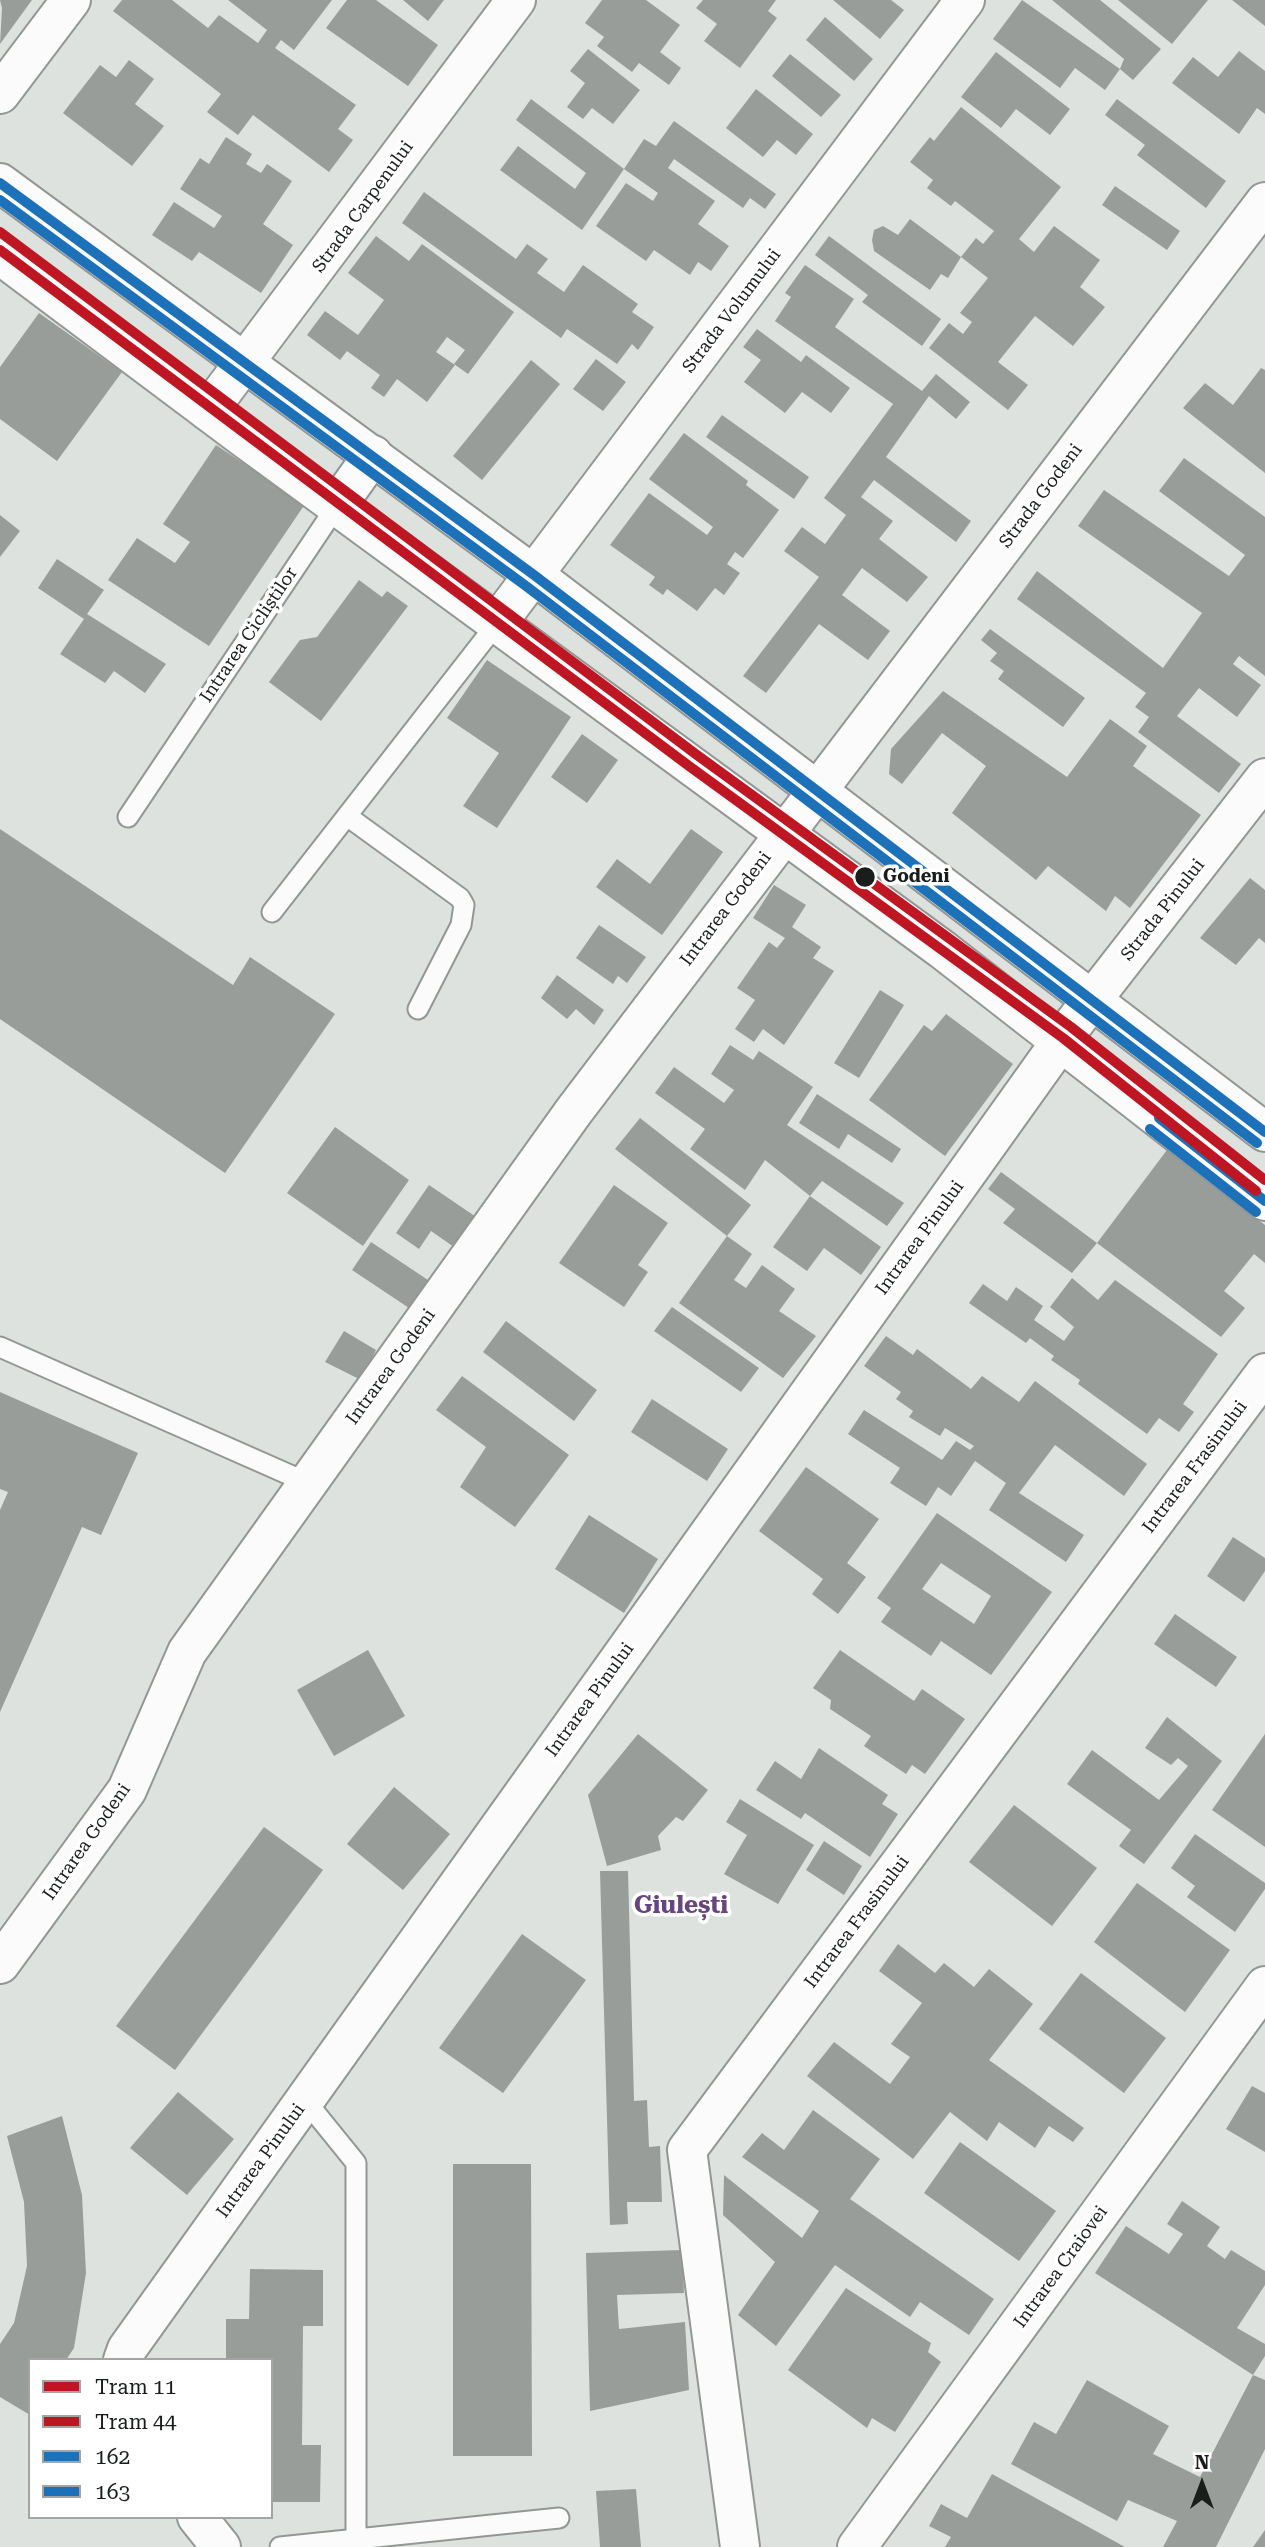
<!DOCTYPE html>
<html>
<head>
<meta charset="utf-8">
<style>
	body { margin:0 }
	#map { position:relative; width:1265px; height:2547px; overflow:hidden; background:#dde2df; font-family:"Roboto Serif",serif }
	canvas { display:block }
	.legend { position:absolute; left:28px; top:2358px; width:245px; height:161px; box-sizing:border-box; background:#fff; border:2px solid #a3a5a4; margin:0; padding:9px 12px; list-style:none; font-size:21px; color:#191d1b }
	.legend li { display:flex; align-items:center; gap:14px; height:35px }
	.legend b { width:35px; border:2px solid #a3a5a4 }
	.north { position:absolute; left:1167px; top:2449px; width:70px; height:70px; -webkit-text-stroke:5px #fff; paint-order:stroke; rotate:0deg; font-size:19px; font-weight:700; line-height:28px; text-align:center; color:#191d1b }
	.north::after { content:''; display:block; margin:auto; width:24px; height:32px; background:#191d1b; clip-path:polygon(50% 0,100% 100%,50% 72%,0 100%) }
</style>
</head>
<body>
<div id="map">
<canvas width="1265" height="2547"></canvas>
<ul class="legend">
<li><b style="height:9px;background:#be1622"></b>Tram 11</li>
<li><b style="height:9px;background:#be1622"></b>Tram 44</li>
<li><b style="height:9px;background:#1d71b8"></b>162</li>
<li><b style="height:9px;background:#1d71b8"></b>163</li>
</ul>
<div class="north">N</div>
</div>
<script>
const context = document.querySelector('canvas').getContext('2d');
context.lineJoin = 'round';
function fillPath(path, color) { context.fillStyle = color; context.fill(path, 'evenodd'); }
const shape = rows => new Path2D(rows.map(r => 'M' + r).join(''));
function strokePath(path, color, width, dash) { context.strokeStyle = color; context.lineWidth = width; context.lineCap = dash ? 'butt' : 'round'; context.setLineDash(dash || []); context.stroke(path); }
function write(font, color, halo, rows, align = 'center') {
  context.font = font + ' "Roboto Serif",serif'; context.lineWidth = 7; context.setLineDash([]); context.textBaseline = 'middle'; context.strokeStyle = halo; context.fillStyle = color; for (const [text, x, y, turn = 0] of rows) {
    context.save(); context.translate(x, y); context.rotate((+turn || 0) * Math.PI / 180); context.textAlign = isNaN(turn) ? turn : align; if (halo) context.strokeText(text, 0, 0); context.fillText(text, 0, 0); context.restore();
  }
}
const building = shape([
	[0,0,32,0,0,44,2,8],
	[122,0,172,0,208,28,219,15,258,43,267,30,228,0,332,0,294,50,281,40,275,48,356,105,338,129,353,140,329,172,253,115,238,135,207,112,221,94,113,11],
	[347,0,376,0,438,45,408,86,326,28],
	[403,0,444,0,428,21],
	[602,0,646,0,680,25,660,52,681,68,669,85,639,63,632,72,597,46,604,37,585,23],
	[703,0,776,0,768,11,777,18,740,68,704,41,717,24,696,8],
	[833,0,891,0,904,10,880,39],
	[1022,0,1120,69,1105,90,1075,68,1060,88,993,39],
	[1052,0,1100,0,1161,49,1133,80,1120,69,1124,59],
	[1118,0,1208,0,1172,44],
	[1232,0,1265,0,1265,26],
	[825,17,873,59,854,81,806,40],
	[588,49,640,90,613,124,592,108,583,119,567,107,585,83,570,71],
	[1239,51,1265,71,1265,114,1257,108,1239,134,1172,83,1193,57,1218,77],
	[996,52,1070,109,1050,135,1016,109,1001,128,961,97],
	[790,54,841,95,821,117,772,76],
	[129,60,154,79,135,104,164,126,132,166,63,113,100,65,116,77],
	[756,89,813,134,796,155,777,140,763,157,726,128],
	[531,99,624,169,582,230,500,170,518,146,575,189,586,173,516,120],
	[1117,99,1226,181,1206,208,1137,155,1145,145,1105,115],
	[961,107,1061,187,1019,239,1034,252,1054,226,1100,260,1080,287,1105,307,1073,346,1035,316,998,362,1028,385,1008,410,929,348,949,323,963,334,972,322,960,313,988,278,961,257,948,278,941,274,930,290,874,251,872,240,874,230,883,226,898,235,910,219,961,257,976,238,983,244,994,231,955,201,951,206,927,188,933,180,910,162,930,137,934,141],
	[674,121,776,194,765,209,750,198,743,208,674,159,668,168,715,201,698,224,729,246,711,271,698,262,690,275,654,250,646,261,596,226,626,183,653,201,658,193,624,169,644,139,656,146],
	[226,137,252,154,246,164,261,173,267,164,292,181,263,224,293,245,261,293,199,252,192,261,152,235,174,202,214,228,222,216,180,189,200,158,209,164],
	[1115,186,1180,231,1167,250,1102,205],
	[424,192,516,259,527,244,548,259,537,273,564,292,583,265,638,304,632,312,654,327,638,350,632,344,617,364,567,329,561,338,402,223],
	[376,236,409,261,422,244,514,312,468,374,454,364,465,350,447,337,436,352,455,365,427,402,397,379,384,397,371,388,380,375,347,351,340,360,307,335,325,311,358,335,384,300,348,273],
	[829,236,941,319,922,346,862,302,868,295,815,255],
	[805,265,854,299,835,327,922,391,936,374,970,402,956,419,929,396,886,457,971,521,956,542,874,480,861,497,893,521,879,539,928,577,907,602,862,568,842,595,890,631,868,660,819,624,766,693,743,676,819,577,784,551,802,527,825,544,846,515,824,498,893,404,775,321,791,297,785,293],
	[39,313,122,372,57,461,0,419,0,367],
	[757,329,801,362,806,355,850,388,831,413,802,392,785,413,744,382,761,360,743,347],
	[596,359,626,382,603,411,573,389],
	[531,360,560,384,482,480,453,456],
	[1261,368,1265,370,1265,473,1183,408,1205,383,1233,405],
	[722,415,809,477,794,499,706,437],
	[684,433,748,481,746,485,779,510,743,558,735,552,727,564,740,573,724,595,715,588,697,611,667,589,663,595,649,585,655,577,610,545,649,493,707,535,713,527,649,479],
	[216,445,305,504,209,646,108,580,137,538,175,563,190,542,163,524],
	[1184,458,1265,517,1265,676,1239,656,1233,664,1261,685,1237,717,1199,688,1177,716,1241,764,1219,793,1138,732,1149,717,1135,707,1146,693,1017,599,1037,571,1163,668,1202,613,1078,526,1104,490,1229,576,1245,555,1159,491],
	[0,515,20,531,0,557],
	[57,559,104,590,87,614,166,664,145,693,114,671,105,683,60,654,84,619,38,588],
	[359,580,382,597,387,591,408,606,321,721,269,682,300,640,317,637],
	[990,629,1085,698,1063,727,998,679,1004,671,990,661,997,653,981,640],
	[487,660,571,717,497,828,463,806,499,753,447,718],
	[943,691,1067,777,1110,719,1147,746,1133,766,1201,815,1130,908,1115,896,1106,911,1048,866,1036,880,952,813,986,766,942,733,902,784,889,774,891,749],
	[582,734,618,760,587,803,551,777],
	[0,829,233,985,250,957,335,1014,225,1173,0,1019],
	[691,829,723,852,662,935,596,887,617,859,650,884],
	[1250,878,1265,890,1265,943,1259,938,1236,965,1200,938],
	[774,885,806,905,792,927,821,947,813,958,834,971,784,1045,763,1029,754,1042,735,1029,755,1000,737,988,769,942,777,948,785,938,753,918],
	[599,925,646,957,627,983,618,976,613,984,576,958],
	[557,975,604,1010,594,1025,576,1009,567,1019,541,998],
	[880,990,904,1005,859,1078,834,1063],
	[946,1014,1013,1064,945,1156,869,1100,924,1025,932,1031],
	[730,1045,753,1060,759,1051,813,1087,787,1125,904,1203,887,1226,822,1181,810,1196,765,1160,745,1190,690,1149,705,1129,655,1093,674,1067,724,1103,734,1090,711,1074],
	[817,1094,901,1149,892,1163,848,1134,839,1149,799,1123],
	[640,1118,751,1205,727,1236,615,1149],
	[335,1127,409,1180,363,1246,287,1193],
	[1167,1150,1265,1225,1265,1263,1254,1254,1224,1291,1245,1308,1221,1337,1097,1243],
	[1001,1172,1097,1243,1072,1273,1003,1223,1015,1209,988,1189],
	[429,1185,485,1223,464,1254,431,1231,419,1249,396,1233],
	[614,1185,668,1223,638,1265,648,1272,624,1307,559,1263],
	[810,1196,881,1247,861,1275,824,1248,807,1271,773,1247],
	[727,1236,752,1254,734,1280,746,1288,762,1265,795,1289,779,1311,816,1336,783,1378,679,1303],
	[371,1242,440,1288,421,1316,352,1270],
	[1072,1278,1098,1300,1115,1280,1218,1354,1183,1404,1194,1412,1179,1432,1159,1418,1147,1434,1078,1384,1080,1380,1051,1360,1054,1356,1030,1338,1026,1343,969,1303,983,1284,1007,1301,1016,1287,1043,1306,1034,1320,1064,1341,1074,1327,1050,1307],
	[672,1307,759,1368,741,1392,654,1331],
	[506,1321,597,1390,574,1421,483,1352],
	[344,1331,376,1350,361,1380,325,1362],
	[886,1336,913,1355,917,1349,971,1389,982,1376,1019,1402,1035,1381,1147,1464,1124,1496,1055,1445,1019,1493,1084,1535,1066,1562,989,1510,1006,1483,975,1461,951,1496,938,1487,926,1506,890,1483,900,1468,848,1434,864,1410,942,1460,956,1441,970,1450,974,1446,945,1428,940,1436,909,1417,913,1411,896,1399,901,1392,864,1366],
	[462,1376,569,1455,515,1527,460,1487,486,1447,436,1410],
	[0,1392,138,1453,101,1535,82,1527,0,1712,0,1510,8,1492,0,1489],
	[652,1399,728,1449,707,1481,631,1432],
	[806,1467,879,1519,847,1563,866,1577,838,1614,812,1594,823,1579,759,1531],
	[937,1513,1052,1592,991,1675,941,1641,931,1656,881,1622,891,1608,877,1598],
	[941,1563,991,1596,974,1624,922,1589],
	[589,1515,658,1559,624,1613,555,1569],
	[1233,1537,1265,1558,1265,1571,1244,1602,1207,1576],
	[1175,1614,1237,1657,1216,1687,1154,1644],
	[368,1650,405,1716,334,1756,297,1690],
	[840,1650,914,1701,922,1689,965,1719,925,1774,912,1765,906,1774,864,1746,871,1736,830,1709,831,1700,813,1688],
	[1167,1717,1222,1761,1144,1864,1119,1846,1131,1830,1067,1784,1092,1750,1159,1800,1188,1766,1178,1758,1171,1765,1145,1748],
	[638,1734,708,1790,683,1821,676,1817,658,1836,661,1850,607,1866,588,1795],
	[1265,1734,1265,1847,1212,1810],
	[819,1748,888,1795,882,1804,898,1814,870,1857,805,1813,801,1819,756,1790,775,1761,801,1779],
	[394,1787,450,1834,403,1890,347,1844],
	[740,1799,814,1845,778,1904,724,1874,747,1835,726,1822],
	[1014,1805,1097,1868,1052,1926,969,1862],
	[264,1827,323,1870,175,2070,116,2026],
	[1195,1834,1265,1883,1265,1889,1235,1932,1187,1897,1195,1886,1171,1868],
	[824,1841,862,1866,844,1895,806,1870],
	[600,1871,628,1871,634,2101,647,2100,649,2147,660,2146,662,2202,627,2202,628,2224,610,2225],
	[1137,1883,1230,1950,1185,2012,1094,1942],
	[522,1934,586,1980,503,2093,439,2048],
	[898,1944,935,1973,944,1963,974,1987,989,1969,1033,2004,989,2060,1084,2128,1073,2142,1049,2126,1035,2148,999,2122,987,2141,950,2112,913,2159,807,2076,834,2042,890,2084,910,2057,891,2044,922,2003,879,1971],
	[1081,1973,1166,2038,1124,2093,1039,2029],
	[1252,2086,1265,2093,1265,2152,1226,2129],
	[178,2092,234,2139,187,2195,130,2148],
	[813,2110,880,2159,850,2199,994,2299,969,2335,920,2302,910,2317,835,2265,776,2346,738,2315,775,2262,723,2215,724,2175,802,2238,819,2211,742,2157,762,2133,784,2150],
	[62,2116,82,2195,86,2273,74,2348,66,2360,30,2360,30,2415,0,2397,0,2344,14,2323,27,2266,24,2202,7,2136],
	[960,2142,1056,2211,1019,2261,924,2193],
	[453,2164,531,2164,532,2456,453,2456],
	[1182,2201,1220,2227,1207,2246,1225,2259,1231,2250,1265,2271,1265,2285,1237,2328,1265,2344,1265,2356,1253,2375,1095,2273,1126,2226,1169,2254,1183,2234,1167,2224],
	[682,2250,684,2293,617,2295,619,2329,685,2322,689,2390,590,2411,586,2253],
	[250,2269,323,2270,323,2326,303,2326,302,2445,321,2445,320,2502,271,2502,271,2360,226,2360,226,2319,249,2319],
	[846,2288,931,2343,928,2352,941,2362,895,2432,872,2418,867,2428,788,2370],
	[1253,2375,1265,2380,1265,2449,1216,2547,1163,2547,1177,2521,1128,2500,1117,2521,1011,2464,1034,2422,1056,2434,1087,2380,1169,2426,1153,2454,1200,2477],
	[992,2474,1125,2547,945,2547,951,2537,929,2526,941,2504,967,2518],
	[636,2489,641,2547,600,2547,596,2491],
	[1265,2530,1265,2547,1253,2547]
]);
const lane = shape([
	[347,816,460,898,464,905,461,925,418,1009],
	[128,817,338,504],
	[272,912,498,622],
	[0,1347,308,1483],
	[305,2100,356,2163,356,2539],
	[280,2547,559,2518]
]);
const street = shape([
	[0,94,71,0],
	[208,411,516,0],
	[338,504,373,455],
	[498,622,965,0],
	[0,1964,127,1790,187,1652,574,1111,1265,202],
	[123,2360,127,2349,1071,1027,1265,778],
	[197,2517,221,2547],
	[740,2547,687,2150,1265,1373],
	[857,2547,1265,1986]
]);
const secondary = shape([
	[0,183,534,575,1265,1132],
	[0,255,240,435,943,950,1265,1201]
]);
const bus1 = shape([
	[0,183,534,575,1265,1132],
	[1159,1118,1265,1201]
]);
const bus2 = shape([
	[0,200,526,586,1257,1143],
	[1150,1129,1256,1212]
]);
const tram1 = shape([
	[0,232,697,755,1071,1027,1265,1180]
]);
const tram2 = shape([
	[0,250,689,766,1063,1038,1256,1191]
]);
const markers = [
	[865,877,11,"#191d1b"]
];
const streetNames = [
	["Strada Carpenului",363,207,-54],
	["Strada Volumului",732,311,-53],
	["Strada Godeni",1041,496,-53],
	["Intrarea Cicliștilor",249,635,-56],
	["Intrarea Godeni",726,909,-53],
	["Strada Pinului",1163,910,-52],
	["Intrarea Pinului",920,1238,-54],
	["Intrarea Godeni",391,1367,-54],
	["Intrarea Frasinului",1195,1467,-53],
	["Intrarea Pinului",590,1700,-54],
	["Intrarea Godeni",87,1842,-55],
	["Intrarea Frasinului",857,1922,-53],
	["Intrarea Pinului",261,2161,-54],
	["Intrarea Craiovei",1061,2267,-54]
];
const stopNames = [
	["Godeni",883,877]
];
const districtNames = [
	["Giulești",681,1906]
];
fillPath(building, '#989d9a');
strokePath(lane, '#939794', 23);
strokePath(street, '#939794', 42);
strokePath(secondary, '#939794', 42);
strokePath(lane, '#fafbfa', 19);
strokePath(street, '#fafbfa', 38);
strokePath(secondary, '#fafbfa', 38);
strokePath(bus1, '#1d71b8', 10);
strokePath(bus2, '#1d71b8', 10);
strokePath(tram1, '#be1622', 10);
strokePath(tram2, '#be1622', 10);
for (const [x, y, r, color] of markers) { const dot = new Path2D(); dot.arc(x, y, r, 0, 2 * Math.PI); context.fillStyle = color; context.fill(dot); strokePath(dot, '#fff', 2.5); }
write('18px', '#191d1b', '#fff', streetNames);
write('bold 18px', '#191d1b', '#fff', stopNames, 'left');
write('bold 24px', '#69457f', '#fff', districtNames);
</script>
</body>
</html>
